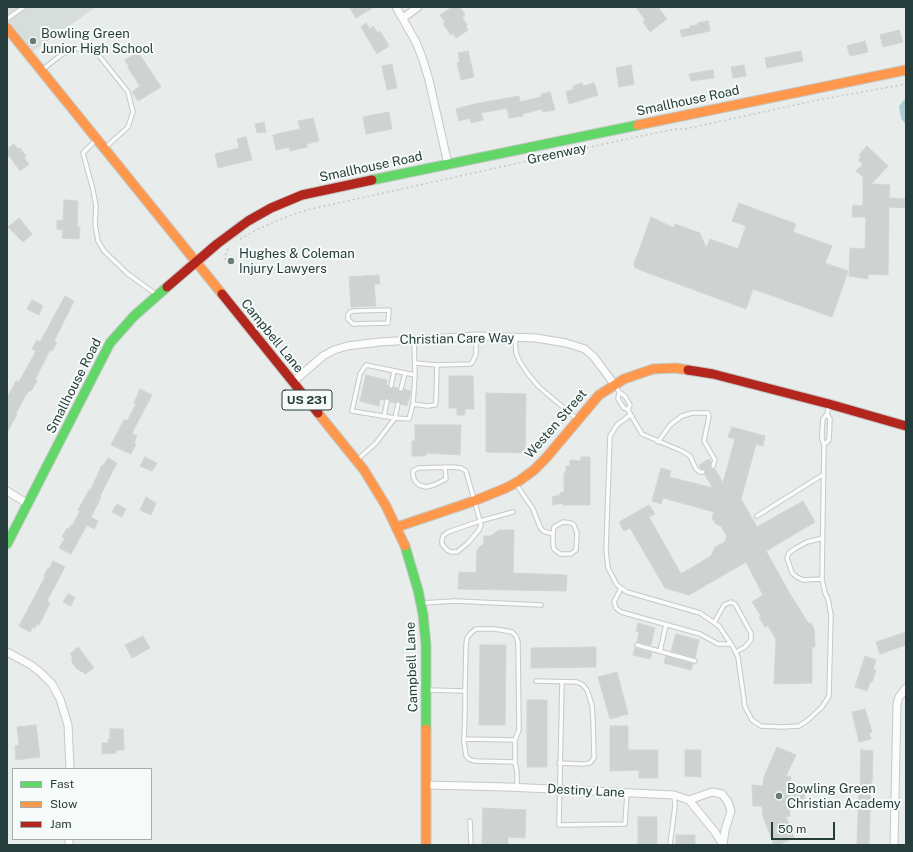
<!DOCTYPE html>
<html>
<head>
<meta charset="utf-8">
<style>
	body { margin:0 }
	#map { position:relative; width:913px; height:852px; overflow:hidden; background:#e8ecea; font-family:"Public Sans",sans-serif }
	canvas { display:block }
	.frame { position:absolute; inset:0; border:8px solid #263e3b; pointer-events:none }
	.legend { position:absolute; left:12px; top:768px; width:140px; height:72px; box-sizing:border-box; background:#f6faf9; border:1px solid #a3afad; margin:0; padding:5px 7px; list-style:none; font-size:12px; color:#263e3b }
	.legend li { display:flex; align-items:center; gap:8px; height:20px }
	.legend b { width:20px; border:1px solid #a3afad }
	.scale { position:absolute; left:771px; top:822px; width:64px; height:18px; box-sizing:border-box; border:2px solid #263e3b; border-top:0; padding-left:5px; font-size:12px; line-height:14px; white-space:nowrap; color:#263e3b; -webkit-text-stroke:3px #f6faf9; paint-order:stroke }
</style>
</head>
<body>
<div id="map">
<canvas width="913" height="852"></canvas>
<div class="frame"></div>
<ul class="legend">
<li><b style="height:5px;background:#63d668"></b>Fast</li>
<li><b style="height:5px;background:#ff974d"></b>Slow</li>
<li><b style="height:5px;background:#b3261e"></b>Jam</li>
</ul>
<div class="scale">50 m</div>
</div>
<script>
const context = document.querySelector('canvas').getContext('2d');
context.lineJoin = 'round';
function fillPath(path, color) { context.fillStyle = color; context.fill(path, 'evenodd'); }
const shape = rows => new Path2D(rows.map(r => 'M' + r).join(''));
function strokePath(path, color, width, dash) { context.strokeStyle = color; context.lineWidth = width; context.lineCap = dash ? 'butt' : 'round'; context.setLineDash(dash || []); context.stroke(path); }
function write(font, color, halo, rows, align = 'center') {
  context.font = font + ' "Public Sans",sans-serif'; context.lineWidth = 4; context.setLineDash([]); context.textBaseline = 'middle'; context.strokeStyle = halo; context.fillStyle = color; for (const [text, x, y, turn = 0] of rows) {
    context.save(); context.translate(x, y); context.rotate((+turn || 0) * Math.PI / 180); context.textAlign = isNaN(turn) ? turn : align; if (halo) context.strokeText(text, 0, 0); context.fillText(text, 0, 0); context.restore();
  }
}
const built = shape([
	[7,7,96,7,29,54,7,28]
]);
const water = shape([
	[906,99,906,125,901,118,899,106,904,100]
]);
const building = shape([
	[349,7,374,7,356,18,349,7],
	[452,7,460,7,465,15,462,17,467,25,466,26,468,30,456,38,453,33,451,35,443,24,445,22,440,15,452,7],
	[636,7,658,7,667,19,650,32,643,22,645,20,636,7],
	[708,21,710,31,682,37,680,30,690,28,690,26,698,25,697,23,708,21],
	[366,23,370,29,373,26,378,33,380,31,389,46,377,54,361,27,366,23],
	[899,30,903,42,883,47,880,35,899,30],
	[865,41,868,52,850,56,847,46,865,41],
	[468,51,474,77,461,80,457,63,460,62,458,53,468,51],
	[801,51,803,61,767,68,765,58,801,51],
	[138,52,161,87,138,101,132,92,140,86,128,68,129,67,125,60,138,52],
	[392,64,397,88,387,90,382,66,392,64],
	[631,65,634,84,619,87,616,68,631,65],
	[744,65,746,76,733,78,731,67,744,65],
	[713,70,714,78,691,81,689,74,713,70],
	[582,83,583,86,594,83,598,95,569,104,566,92,574,89,573,86,582,83],
	[550,92,555,110,543,112,542,109,522,114,523,116,509,118,507,108,481,113,483,120,471,123,470,118,459,121,456,109,479,103,519,96,520,102,541,97,541,94,550,92],
	[389,112,392,129,366,134,363,117,389,112],
	[313,118,319,141,307,144,307,147,290,151,289,147,276,150,273,135,300,129,298,121,313,118],
	[264,122,266,132,257,133,255,124,264,122],
	[246,137,252,160,218,168,215,154,239,148,237,139,246,137],
	[14,144,18,149,20,148,26,156,24,158,29,164,20,171,7,153,7,149,14,144],
	[867,146,888,166,871,184,890,185,889,198,906,199,906,208,889,207,888,275,868,274,868,279,849,276,850,248,865,249,866,217,852,217,853,205,863,206,863,177,856,171,863,164,858,160,861,157,859,155,867,146],
	[64,200,78,201,77,227,80,227,79,239,62,238,63,230,57,229,57,220,63,221,64,200],
	[739,203,796,224,793,232,832,246,825,263,848,271,832,317,753,289,746,309,635,268,634,264,651,217,674,228,675,224,700,233,706,248,710,239,738,249,746,226,732,221,739,203],
	[19,218,32,234,23,242,8,227,19,218],
	[379,275,380,284,374,284,376,306,351,307,349,277,379,275],
	[65,296,74,301,54,341,57,343,52,351,50,350,35,380,37,381,31,391,29,391,26,395,16,413,17,414,7,433,7,398,16,381,19,382,36,351,32,349,37,340,40,342,65,296],
	[32,300,43,306,39,315,27,309,32,300],
	[366,375,387,380,386,385,388,385,390,389,392,389,394,387,398,388,398,390,401,392,404,389,411,391,407,406,401,404,399,401,395,403,390,402,389,399,387,398,384,400,380,399,379,406,360,401,366,375],
	[449,376,473,376,474,409,465,409,465,415,457,415,457,408,449,408,449,376],
	[140,389,152,395,132,433,137,436,134,443,136,444,131,454,111,445,124,420,127,421,136,404,134,403,140,389],
	[486,393,526,394,525,453,486,452,486,393],
	[415,425,461,425,460,455,426,453,426,456,412,456,412,441,415,441,415,425],
	[732,427,765,436,763,446,756,444,741,499,757,527,803,501,815,522,766,551,790,594,809,624,811,623,814,629,815,647,812,647,812,683,774,684,776,639,768,626,765,627,759,617,761,616,752,602,763,595,746,562,689,595,665,588,630,528,624,531,619,522,649,505,655,514,649,517,681,574,711,556,715,547,725,542,727,536,721,526,716,524,712,518,714,512,663,498,661,504,652,501,661,468,671,471,669,477,713,488,705,475,706,470,701,469,699,465,709,459,711,462,710,468,715,469,723,483,735,439,728,437,732,427],
	[145,457,157,463,152,471,140,466,145,457],
	[581,457,590,457,590,505,563,505,563,503,553,505,552,497,560,495,560,493,564,492,564,473,566,473,566,466,570,466,570,460,581,461,581,457],
	[108,458,117,463,100,496,101,497,91,517,98,521,94,529,87,525,71,554,59,548,65,538,62,537,67,528,69,529,71,525,72,526,80,511,78,510,89,490,90,491,102,465,103,466,108,458],
	[146,497,156,503,151,515,140,510,146,497],
	[117,504,126,509,122,517,112,512,117,504],
	[499,530,514,530,513,573,567,575,566,591,458,589,459,572,476,573,477,550,484,543,484,536,491,536,499,530],
	[53,561,65,567,47,601,50,603,39,625,37,624,35,628,33,627,30,632,19,626,45,577,44,576,48,568,49,569,53,561],
	[68,594,75,597,71,606,63,602,68,594],
	[638,623,655,628,651,645,637,642,639,632,636,631,638,623],
	[906,632,906,645,880,654,876,642,906,632],
	[676,634,699,640,695,658,671,651,676,634],
	[143,636,150,648,132,658,125,645,143,636],
	[480,645,506,645,505,725,479,725,480,645],
	[78,647,94,668,85,674,82,671,81,672,79,669,78,670,72,663,73,662,71,659,73,658,70,654,78,647],
	[596,647,596,667,531,668,531,648,596,647],
	[635,648,652,653,650,659,633,655,635,648],
	[666,656,693,664,691,670,664,663,666,656],
	[865,656,876,660,873,669,876,670,872,682,870,682,867,691,855,687,865,656],
	[617,672,628,714,610,719,598,677,617,672],
	[527,700,547,700,547,767,527,767,527,700],
	[865,709,872,732,869,733,871,739,859,742,852,712,865,709],
	[36,725,40,757,16,760,15,746,19,745,17,727,36,725],
	[610,726,628,726,628,750,658,750,658,778,639,778,639,770,610,771,610,726],
	[110,729,123,729,124,750,116,750,116,753,102,754,102,743,108,743,108,739,110,739,110,729],
	[777,747,796,755,786,776,791,777,790,786,805,787,804,806,789,806,790,816,786,817,794,838,778,845,774,845,763,816,762,806,753,806,752,785,763,786,764,777,777,747],
	[685,750,701,750,701,777,685,776,685,750],
	[861,750,873,751,872,782,871,782,869,845,857,845,859,788,860,788,861,750],
	[483,808,526,810,525,838,508,837,508,845,482,845,483,808],
	[638,817,657,817,657,845,638,845,638,817],
	[676,835,695,835,695,845,676,845,676,835]
]);
const path = shape([
	[240,239,256,230,283,218,307,210,631,138,676,129,685,129,818,100,906,84],
	[225,260,226,252,230,246]
]);
const lane = shape([
	[7,19,24,7],
	[42,70,61,55,74,49,93,48,128,92,133,112,128,127,106,147],
	[96,140,83,153,93,190,96,206,95,224,98,241,104,251,128,274,157,295],
	[389,310,388,323,353,324,348,319,348,315,350,312,354,311,389,310],
	[515,337,516,353,520,362,528,374,539,387,577,419],
	[415,363,437,365],
	[615,385,619,392,625,396,630,405,628,410,624,408,618,399,619,392],
	[391,386,394,371],
	[401,389,405,373],
	[398,404,395,418,352,411,360,374,366,365,415,375],
	[413,404,427,406,435,405,436,401,437,365,470,364,472,363,476,354,476,336],
	[628,410,642,434,682,451,690,456,696,469,700,472,703,472],
	[630,415,617,425,610,436,606,550,608,568,617,585,627,592,700,613,719,626,733,647,738,657,745,707,752,720,761,726,782,727,799,726,808,720,822,707,829,696,831,615,828,599,825,593,822,579,824,445,822,439,822,431,823,419,827,414,829,405],
	[384,417,387,401],
	[658,442,670,425,682,416,692,413,708,413,709,416,704,441,715,460,713,466],
	[824,445,829,440,830,419,827,414],
	[358,459,376,443,395,418,409,419,413,404,415,375,414,340],
	[445,467,446,479,434,485,426,487,419,485,415,481,413,476,413,471,418,468,452,467,461,468,466,471,480,521,481,525,479,530,468,543,457,552,451,552,447,550,442,544,442,540,443,536,448,532,480,521,513,512],
	[516,484,533,509,540,527,543,531,553,534,554,527,563,522,571,523,574,525,577,533,576,550,571,554,560,554,554,549,553,545,553,534],
	[757,516,824,474],
	[822,579,803,580,797,577,792,573,787,558,789,553,796,548,807,542,823,538],
	[621,588,614,602,616,608,621,612,700,634,718,644,731,644],
	[422,603,455,601,541,605],
	[714,623,724,605,731,602,735,604,751,633,751,640,745,647,736,652],
	[637,645,695,661],
	[660,651,666,625],
	[536,681,577,682,583,685,587,690,592,705,593,720,594,758,590,763,583,764,559,763],
	[562,682,559,825,625,824,627,793],
	[427,690,465,691,465,712,464,739,464,742,466,756,469,759,474,761,515,762,515,740,464,739],
	[465,691,466,645,467,638,471,633,476,629,495,629,512,632,516,636,518,642,519,730,515,740],
	[515,762,517,772,517,787],
	[470,821,471,845],
	[670,845,675,806,674,796]
]);
const street = shape([
	[396,7,416,42,423,60,429,80,448,164],
	[403,18,418,7],
	[293,382,323,356,334,350,347,346,380,342,476,336,536,338,566,343,579,347,585,349,594,357,614,384],
	[7,491,28,504],
	[7,652,31,665,41,673,52,684,60,699,68,725,70,769],
	[426,785,508,787,674,795,689,800,715,832,723,845],
	[689,800,712,792,722,794,728,802,731,811,725,830,723,845],
	[69,845,69,839],
	[894,845,897,704,899,697,906,688]
]);
const fast = shape([
	[372,180,638,125],
	[7,544,110,343,134,316,167,287],
	[405,546,418,590,423,614,426,645,426,729]
]);
const slow = shape([
	[7,28,222,294],
	[638,125,906,70],
	[318,413,364,470,386,506,405,546],
	[397,527,474,501,506,488,519,481,534,470,546,458,599,395,624,379,653,369,676,368,688,370],
	[426,729,426,845]
]);
const jam = shape([
	[167,287,217,244,248,221,271,208,302,195,372,180],
	[222,294,318,413],
	[688,370,713,374,829,404,906,426]
]);
const markers = [
	[33,41,4,"#6a7b78"],
	[231,261,4,"#6a7b78"],
	[779,796,4,"#6a7b78"]
];
const shields = [
	[307,400,50]
];
const shieldNames = [
	["US 231",307,400]
];
const poiNames = [
	["Bowling Green",41,34],
	["Junior High School",41,49],
	["Hughes & Coleman",239,254],
	["Injury Lawyers",239,269],
	["Bowling Green",787,789],
	["Christian Academy",787,804]
];
const streetNames = [
	["Smallhouse Road",688,101,-12],
	["Greenway",557,154,-12],
	["Smallhouse Road",371,167,-12],
	["Campbell Lane",272,336,51],
	["Christian Care Way",457,339,-1],
	["Smallhouse Road",74,386,-63],
	["Westen Street",556,424,-49],
	["Campbell Lane",412,667,-92],
	["Destiny Lane",586,791,3]
];
fillPath(built, '#d6ddda');
fillPath(water, '#acccd6');
fillPath(building, '#ced3d1');
strokePath(building, '#d1d5d3', 1);
strokePath(lane, '#c5c9c8', 5.5);
strokePath(street, '#c5c9c8', 9);
strokePath(fast, '#c3c9c7', 11);
strokePath(slow, '#c3c9c7', 11);
strokePath(jam, '#c3c9c7', 11);
strokePath(path, '#c3cbca', 1.5, [2, 3]);
strokePath(lane, '#fcfcfc', 3.5);
strokePath(street, '#fcfcfc', 7);
strokePath(fast, '#63d668', 9);
strokePath(slow, '#ff974d', 9);
strokePath(jam, '#b3261e', 9);
for (const [x, y, r, color] of markers) { const dot = new Path2D(); dot.arc(x, y, r, 0, 2 * Math.PI); context.fillStyle = color; context.fill(dot); strokePath(dot, '#f6faf9', 1.5); }
for (const [x, y, w] of shields) { const box = new Path2D(); box.roundRect(x - w / 2, y - 10, w, 20, 3); context.fillStyle = '#f6faf9'; context.fill(box); strokePath(box, '#263e3b', 1); }
write('bold 12px', '#263e3b', null, shieldNames);
write('13px', '#263e3b', '#f6faf9', poiNames, 'left');
write('13px', '#263e3b', '#f6faf9', streetNames);
</script>
</body>
</html>
